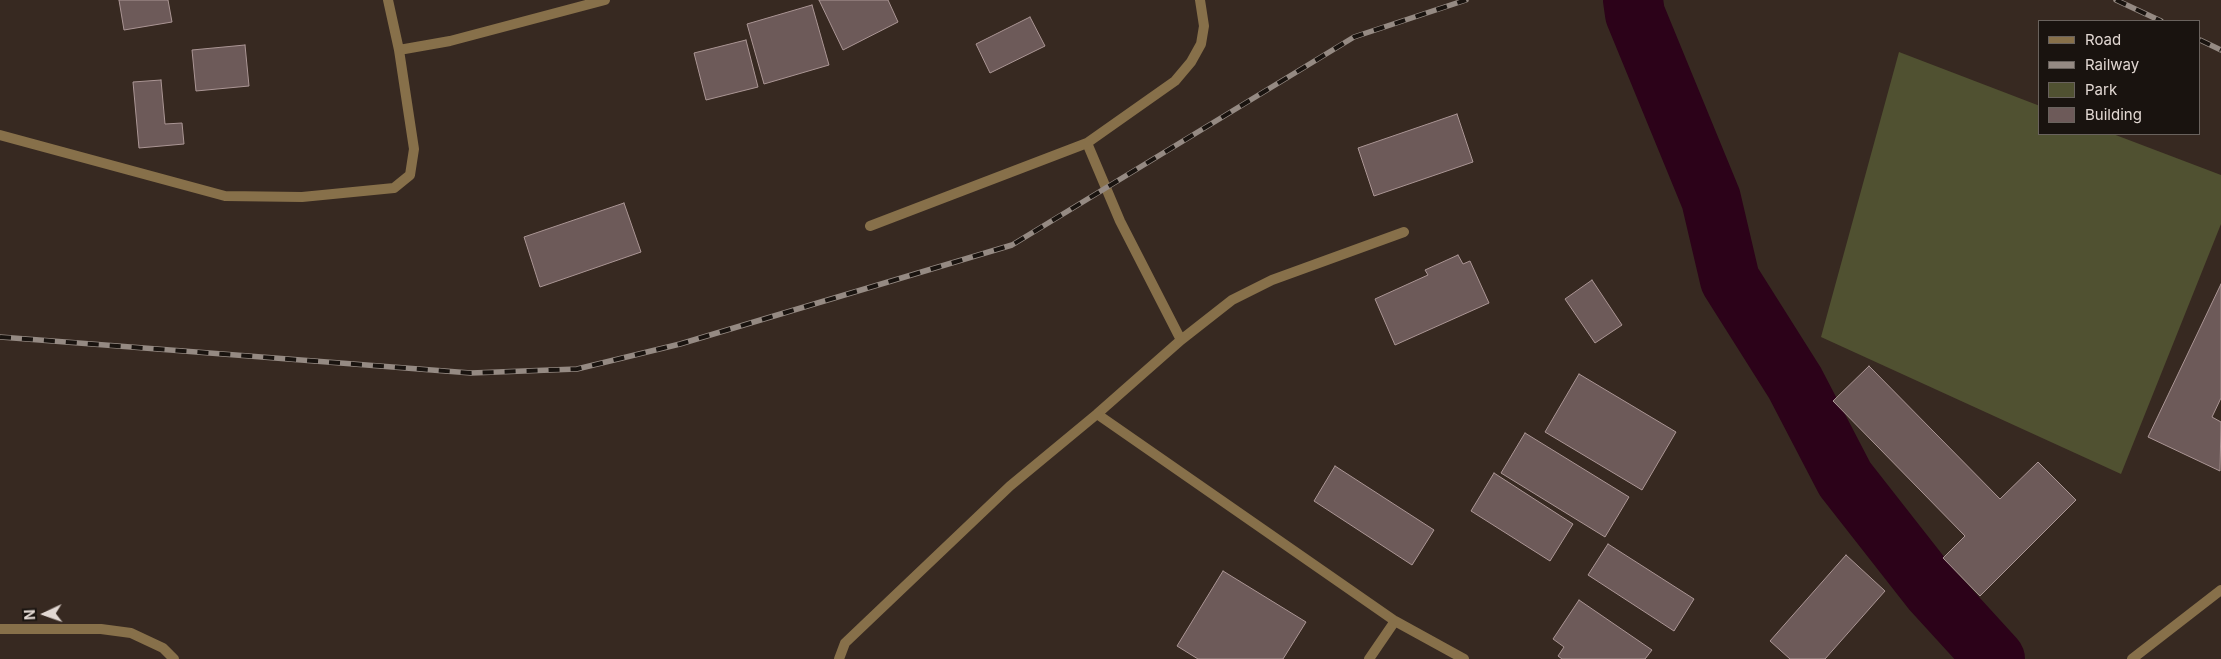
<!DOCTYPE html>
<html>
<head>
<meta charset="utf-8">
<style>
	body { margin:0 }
	#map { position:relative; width:2221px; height:659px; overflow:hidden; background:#372921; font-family:Inter,sans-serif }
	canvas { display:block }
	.legend { position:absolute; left:2038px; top:20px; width:162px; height:115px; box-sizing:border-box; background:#19130f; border:1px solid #69625d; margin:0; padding:6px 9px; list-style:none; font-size:15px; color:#e2d8d3 }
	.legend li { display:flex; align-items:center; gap:10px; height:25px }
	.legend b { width:25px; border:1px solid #69625d }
	.north { position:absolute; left:20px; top:589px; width:50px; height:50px; -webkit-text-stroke:4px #19130f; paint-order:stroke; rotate:267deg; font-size:14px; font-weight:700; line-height:20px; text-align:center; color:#e2d8d3 }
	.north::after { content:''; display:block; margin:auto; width:18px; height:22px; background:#e2d8d3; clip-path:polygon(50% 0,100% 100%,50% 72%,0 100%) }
</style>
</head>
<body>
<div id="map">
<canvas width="2221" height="659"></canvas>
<ul class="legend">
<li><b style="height:6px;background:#87704a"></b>Road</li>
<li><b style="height:6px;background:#958a83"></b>Railway</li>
<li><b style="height:14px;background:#505131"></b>Park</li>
<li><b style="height:14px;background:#6d5a59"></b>Building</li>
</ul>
<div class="north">N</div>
</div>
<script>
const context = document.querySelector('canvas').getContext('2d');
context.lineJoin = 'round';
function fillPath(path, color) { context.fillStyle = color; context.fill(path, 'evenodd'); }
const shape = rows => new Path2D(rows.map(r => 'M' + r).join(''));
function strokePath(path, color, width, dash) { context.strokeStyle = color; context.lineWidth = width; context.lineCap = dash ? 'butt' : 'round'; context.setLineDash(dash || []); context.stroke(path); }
const green = shape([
	[1899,52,2040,106,2040,134,2113,134,2221,175,2221,224,2121,474,1821,337]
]);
const river = shape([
	[1633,0,1635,14,1711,199,1730,280,1795,383,1845,479,1932,590,1995,659]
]);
const building = shape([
	[119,0,168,0,172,22,124,30,119,0],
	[819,0,888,0,898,22,843,50,819,0],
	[812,5,829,65,764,84,747,24,812,5],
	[1030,17,1045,46,990,73,976,44,1030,17],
	[746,40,758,87,706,100,694,53,746,40],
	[245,45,249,86,196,91,192,50,245,45],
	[161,80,165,124,182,123,184,144,139,148,133,82,161,80],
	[1457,114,1473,162,1374,196,1358,148,1457,114],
	[624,203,641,252,540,287,524,237,624,203],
	[1458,255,1463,264,1470,261,1489,303,1395,345,1375,299,1428,275,1425,270,1458,255],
	[1592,280,1622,325,1595,343,1565,299,1592,280],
	[2221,284,2221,398,2212,417,2221,422,2220,471,2148,437,2221,284],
	[1869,366,2000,499,2038,462,2076,500,1980,596,1943,558,1965,536,1833,401,1869,366],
	[1579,374,1676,432,1642,490,1545,432,1579,374],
	[1525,433,1629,497,1605,537,1501,473,1525,433],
	[1335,466,1434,530,1412,565,1314,501,1335,466],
	[1494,473,1573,524,1550,561,1471,511,1494,473],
	[1608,544,1694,599,1674,631,1588,575,1608,544],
	[1846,555,1885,591,1825,659,1790,659,1770,641,1846,555],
	[1223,571,1306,622,1283,659,1198,659,1177,646,1223,571],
	[1579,600,1652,650,1645,659,1562,659,1558,656,1564,647,1553,639,1579,600]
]);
const street = shape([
	[388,0,399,50,450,41,605,0],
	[0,135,225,196,302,197,394,188,410,175,414,149,399,50],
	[1087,143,1120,221,1181,340],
	[870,226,1087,143,1175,81,1191,62,1201,44,1204,26,1200,0],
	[1097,414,1395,621],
	[0,629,101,629,131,633,163,648,174,659],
	[839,659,845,643,1010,486,1097,414,1181,340,1232,300,1272,280,1404,232],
	[1369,659,1395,621,1464,659],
	[2132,659,2221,590]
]);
const rail = shape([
	[2116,0,2161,21],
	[2200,40,2221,50],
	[0,337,471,373,577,369,680,344,1012,245,1354,37,1466,0]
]);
fillPath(green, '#505131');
strokePath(river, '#2c0219', 60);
fillPath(building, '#6d5a59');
strokePath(building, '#ab9695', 1);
strokePath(street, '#87704a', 10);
strokePath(rail, '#958a83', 5.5);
strokePath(rail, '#19130f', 4, [11]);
</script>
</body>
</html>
